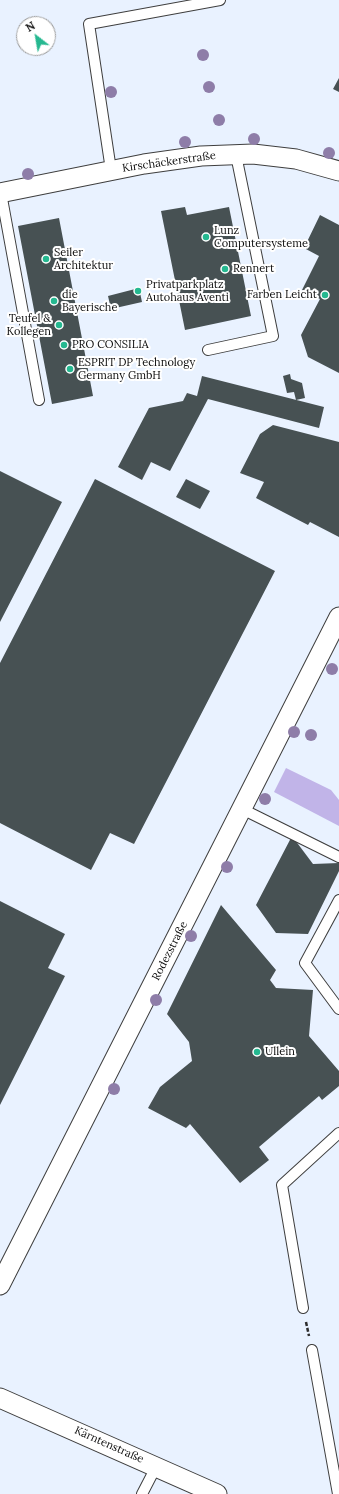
<!DOCTYPE html>
<html>
<head>
<meta charset="utf-8">
<style>
	body { margin:0 }
	#map { position:relative; width:339px; height:1494px; overflow:hidden; background:#e9f2ff; font-family:Lora,serif }
	canvas { display:block }
	.north { position:absolute; left:16px; top:16px; width:40px; height:40px; box-sizing:border-box; background:#fff; border:1px solid #9d9d9d; border-radius:50%; rotate:329deg; font-size:11px; font-weight:700; line-height:16px; text-align:center; color:#0b0b0b }
	.north::after { content:''; display:block; margin:auto; width:14px; height:18px; background:#25b890; clip-path:polygon(50% 0,100% 100%,50% 72%,0 100%) }
</style>
</head>
<body>
<div id="map">
<canvas width="339" height="1494"></canvas>
<div class="north">N</div>
</div>
<script>
const context = document.querySelector('canvas').getContext('2d');
context.lineJoin = 'round';
function fillPath(path, color) { context.fillStyle = color; context.fill(path, 'evenodd'); }
const shape = rows => new Path2D(rows.map(r => 'M' + r).join(''));
function strokePath(path, color, width, dash) { context.strokeStyle = color; context.lineWidth = width; context.lineCap = dash ? 'butt' : 'round'; context.setLineDash(dash || []); context.stroke(path); }
function write(font, color, halo, rows, align = 'center') {
  context.font = font + ' Lora,serif'; context.lineWidth = 4; context.setLineDash([]); context.textBaseline = 'middle'; context.strokeStyle = halo; context.fillStyle = color; for (const [text, x, y, turn = 0] of rows) {
    context.save(); context.translate(x, y); context.rotate((+turn || 0) * Math.PI / 180); context.textAlign = isNaN(turn) ? turn : align; if (halo) context.strokeText(text, 0, 0); context.fillText(text, 0, 0); context.restore();
  }
}
const green = shape([
	[286,768,331,790,339,800,339,826,274,792]
]);
const building = shape([
	[339,78,339,92,333,89],
	[185,207,187,215,229,207,251,316,185,330,161,211],
	[320,215,339,225,339,373,308,357,301,335,320,299,302,290,319,256,304,248],
	[59,218,93,396,52,404,18,226],
	[139,288,142,302,111,309,108,296],
	[290,374,291,379,302,383,305,398,296,400,294,392,287,393,283,376],
	[202,376,324,407,319,428,208,399,170,471,151,462,142,480,118,467,149,408,183,401,187,393,197,396],
	[273,425,339,442,339,537,310,522,308,525,256,498,264,482,240,473,260,434],
	[0,471,62,502,0,622],
	[95,479,275,571,134,844,110,833,91,870,0,823,0,663],
	[186,479,210,491,200,509,176,497],
	[292,836,313,864,339,863,339,871,308,934,276,933,256,905],
	[0,901,65,934,48,968,65,976,0,1105],
	[221,905,276,970,270,980,276,988,313,990,309,1036,339,1071,339,1086,322,1100,319,1096,259,1147,269,1160,240,1183,190,1124,186,1128,148,1108,160,1087,192,1061,189,1042,167,1014]
]);
const path = shape([
	[306,1322,309,1336]
]);
const lane = shape([
	[111,170,89,24,220,0],
	[1,193,39,400],
	[208,350,273,336,236,155],
	[242,809,339,857],
	[339,900,305,963,339,1009],
	[303,1308,282,1185,339,1133],
	[312,1350,338,1494],
	[142,1494,156,1467]
]);
const street = shape([
	[0,193,144,164,201,156,253,154,296,159,339,171],
	[0,1285,339,617],
	[0,1398,217,1494]
]);
const trees = [
	[203,55],
	[209,87],
	[111,92],
	[219,120],
	[254,139],
	[185,142],
	[329,153],
	[28,174],
	[332,669],
	[294,732],
	[311,735],
	[265,799],
	[227,867],
	[191,936],
	[156,1000],
	[114,1089]
];
const markers = [
	[206,237,4,"#25b890"],
	[46,259,4,"#25b890"],
	[225,269,4,"#25b890"],
	[138,291,4,"#25b890"],
	[325,295,4,"#25b890"],
	[54,301,4,"#25b890"],
	[59,325,4,"#25b890"],
	[64,345,4,"#25b890"],
	[70,369,4,"#25b890"],
	[257,1052,4,"#25b890"]
];
const streetNames = [
	["Kirschäckerstraße",169,162,-8],
	["Rodezstraße",170,951,-63],
	["Kärntenstraße",109,1445,24]
];
const poiNames = [
	["Lunz",214,231],
	["Computersysteme",214,244],
	["Seiler",54,253],
	["Architektur",54,266],
	["Rennert",233,269],
	["Privatparkplatz",146,285],
	["Autohaus Aventi",146,298],
	["die",62,295],
	["Bayerische",62,308],
	["Farben Leicht",317,295,"right"],
	["Teufel &",51,319,"right"],
	["Kollegen",51,332,"right"],
	["PRO CONSILIA",72,345],
	["ESPRIT DP Technology",78,363],
	["Germany GmbH",78,376],
	["Ullein",265,1052]
];
fillPath(green, '#c1b4e8');
fillPath(building, '#475153');
strokePath(lane, '#3e3e3e', 12);
strokePath(street, '#3e3e3e', 21);
strokePath(path, '#2d2d2d', 2.5, [4, 2]);
strokePath(lane, '#fff', 10);
strokePath(street, '#fff', 19);
context.fillStyle = '#8e7da8';
for (const [x, y] of trees) { context.beginPath(); context.arc(x, y, 6, 0, 2 * Math.PI); context.fill(); }
for (const [x, y, r, color] of markers) { const dot = new Path2D(); dot.arc(x, y, r, 0, 2 * Math.PI); context.fillStyle = color; context.fill(dot); strokePath(dot, '#fff', 1.5); }
write('11px', '#0b0b0b', '#fff', streetNames);
write('11px', '#0b0b0b', '#fff', poiNames, 'left');
</script>
</body>
</html>
